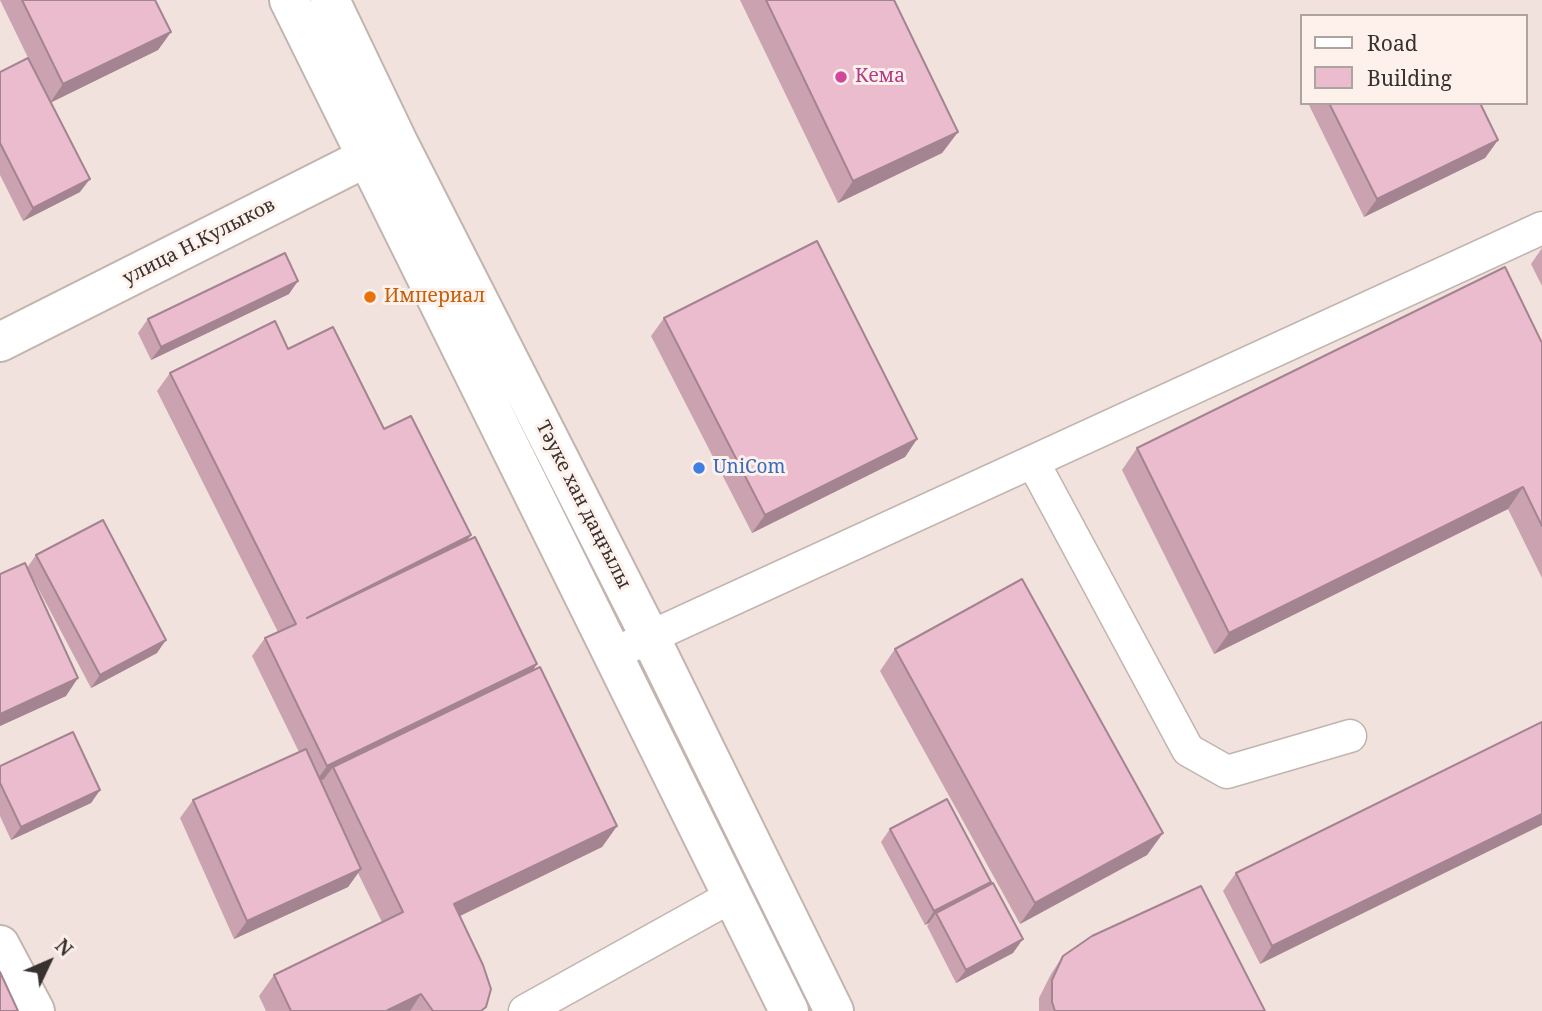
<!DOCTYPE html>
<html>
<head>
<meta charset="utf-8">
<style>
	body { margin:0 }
	#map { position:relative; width:1542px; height:1011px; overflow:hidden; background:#f1e2dd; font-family:"Noto Serif",serif }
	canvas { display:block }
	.legend { position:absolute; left:1300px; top:14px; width:228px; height:91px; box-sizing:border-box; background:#fef0ea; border:2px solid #aea49f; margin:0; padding:9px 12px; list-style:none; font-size:21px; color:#37312f }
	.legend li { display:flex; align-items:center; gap:14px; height:35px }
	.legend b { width:35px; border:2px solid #aea49f }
	.north { position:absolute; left:14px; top:927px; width:70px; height:70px; -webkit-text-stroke:5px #fef0ea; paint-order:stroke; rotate:46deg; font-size:19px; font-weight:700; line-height:28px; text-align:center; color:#37312f }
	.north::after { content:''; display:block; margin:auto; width:24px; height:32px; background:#37312f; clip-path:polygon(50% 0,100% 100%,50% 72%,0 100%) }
</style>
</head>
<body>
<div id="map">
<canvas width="1542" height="1011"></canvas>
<ul class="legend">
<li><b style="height:9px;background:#fff"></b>Road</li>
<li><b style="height:19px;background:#ebbccd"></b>Building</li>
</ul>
<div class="north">N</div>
</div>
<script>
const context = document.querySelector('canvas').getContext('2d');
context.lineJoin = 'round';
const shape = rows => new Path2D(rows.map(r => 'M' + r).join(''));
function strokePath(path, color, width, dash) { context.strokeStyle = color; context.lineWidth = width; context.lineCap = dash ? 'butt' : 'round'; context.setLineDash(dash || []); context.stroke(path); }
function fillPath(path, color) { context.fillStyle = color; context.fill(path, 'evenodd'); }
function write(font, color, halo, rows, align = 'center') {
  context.font = font + ' "Noto Serif",serif'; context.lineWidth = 6; context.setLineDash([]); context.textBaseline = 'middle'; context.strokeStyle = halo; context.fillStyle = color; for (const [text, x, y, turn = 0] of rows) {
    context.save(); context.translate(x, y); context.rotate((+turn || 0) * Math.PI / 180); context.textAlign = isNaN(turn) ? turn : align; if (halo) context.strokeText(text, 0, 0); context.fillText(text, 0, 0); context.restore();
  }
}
const lane = shape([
	[1033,462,1188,750,1227,772,1350,736],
	[613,654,1542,228],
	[525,1011,732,896]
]);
const street = shape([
	[0,342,395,143],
	[0,945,35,1011]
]);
const primary = shape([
	[289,0,789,1011],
	[330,0,398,142,650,637,834,1011]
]);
const wall = shape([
	[0,0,155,0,171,32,158,50,51,102,80,192,23,221,0,175,0,72,35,72],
	[740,0,894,0,958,132,942,153,838,203],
	[1308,103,1480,103,1498,140,1485,158,1364,217],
	[1542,248,1542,286,1531,264],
	[289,294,151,360,138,333,148,319],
	[664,318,917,439,905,457,752,533,651,336],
	[1542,343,1542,578,1508,509,1214,654,1122,470,1137,448],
	[288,349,384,429,471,535,467,541,537,664,533,670,617,826,602,847,460,916,482,1011,266,1011,259,996,274,975,382,922,358,873,348,887,234,939,180,818,193,800,299,752,252,656,265,638,278,632,157,391,170,373],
	[36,555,157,653,91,688,28,569,66,696,0,726,0,574,27,568],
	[895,649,1163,833,1147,855,1020,924,880,671],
	[1542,722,1260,964,1223,891,1236,873],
	[0,766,100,790,91,803,11,840,0,816],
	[890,829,991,882,989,885,1013,953,956,983,927,926,929,923,925,925,881,842],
	[1063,956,1265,1011,1039,1011,1039,998,1051,974]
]);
const shadedWall = shape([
	[171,32,158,50,50,103,63,84],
	[958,132,942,153,838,203,853,181],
	[1498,140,1485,158,1364,217,1377,199],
	[90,179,80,192,23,221,33,208],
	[298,281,289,294,151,360,161,347],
	[917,439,905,457,752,533,765,515],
	[1523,487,1508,509,1214,654,1229,633],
	[471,535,458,553,307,618],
	[166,640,157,653,91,688,100,675],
	[537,664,524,683,333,767,324,779,314,784,327,766],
	[78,678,66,696,0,726,0,714],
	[100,790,91,803,11,840,21,827],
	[1542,814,1542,825,1260,964,1272,946],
	[617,826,602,847,439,926,454,904],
	[1163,833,1147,855,1020,924,1035,903],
	[361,869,348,887,234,939,247,921],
	[991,882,982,895,936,913,929,923,925,925,934,911],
	[1023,939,1013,953,956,983,966,970],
	[421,994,410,1011,386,1011]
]);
const building = shape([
	[22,0,155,0,171,32,63,84,22,0],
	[766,0,894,0,958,132,853,181,766,0],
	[28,58,90,179,33,208,0,143,0,72,28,58],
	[1329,103,1480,103,1498,140,1377,199,1329,103],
	[817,241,917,439,765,515,664,318,817,241],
	[285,253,298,281,161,347,148,319,285,253],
	[1505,267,1542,343,1542,526,1523,487,1229,633,1137,448,1505,267],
	[275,321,288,349,333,327,384,429,411,416,471,535,307,618,475,537,537,664,327,766,265,638,296,624,170,373,275,321],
	[103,520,166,640,100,675,36,555,103,520],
	[25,563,78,678,0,714,0,574,25,563],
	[1022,579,1163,833,1035,903,895,649,1022,579],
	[540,667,617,826,454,904,483,965,491,989,486,1007,481,1011,433,1011,421,994,386,1011,291,1011,274,975,403,912,333,767,540,667],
	[1542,722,1542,814,1272,946,1236,873,1542,722],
	[73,732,100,790,21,827,0,783,0,766,73,732],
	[306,749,361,869,247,921,193,800,306,749],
	[947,799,991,882,934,911,890,829,947,799],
	[993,883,1023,939,966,970,936,913,993,883],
	[1201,886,1265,1011,1055,1011,1052,1002,1052,980,1063,956,1092,936,1201,886],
	[0,972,18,1011,0,1011,0,972]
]);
const markers = [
	[841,77,7,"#d1479c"],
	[370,297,7,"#e8710a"],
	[699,468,7,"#3f7fe0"]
];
const hotelNames = [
	["Кема",855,77]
];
const streetNames = [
	["улица Н.Кулыков",199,242,-27],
	["Тәуке хан даңғылы",583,505,63]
];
const foodNames = [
	["Империал",384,297]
];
const shopNames = [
	["UniCom",713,468]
];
strokePath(lane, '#c2b4af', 35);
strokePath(street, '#c2b4af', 42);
strokePath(primary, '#c2b4af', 42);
strokePath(lane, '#fff', 32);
strokePath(street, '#fff', 38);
strokePath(primary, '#fff', 38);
fillPath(wall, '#caa2b0');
fillPath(shadedWall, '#a48490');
fillPath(building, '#ebbccd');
strokePath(building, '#a48490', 2);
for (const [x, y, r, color] of markers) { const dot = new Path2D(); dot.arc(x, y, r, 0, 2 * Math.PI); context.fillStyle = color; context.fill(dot); strokePath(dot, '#fef0ea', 2.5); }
write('19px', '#b23c85', '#fef0ea', hotelNames, 'left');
write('19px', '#37312f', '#fef0ea', streetNames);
write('19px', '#c56008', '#fef0ea', foodNames, 'left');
write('19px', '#366cbe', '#fef0ea', shopNames, 'left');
</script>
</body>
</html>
